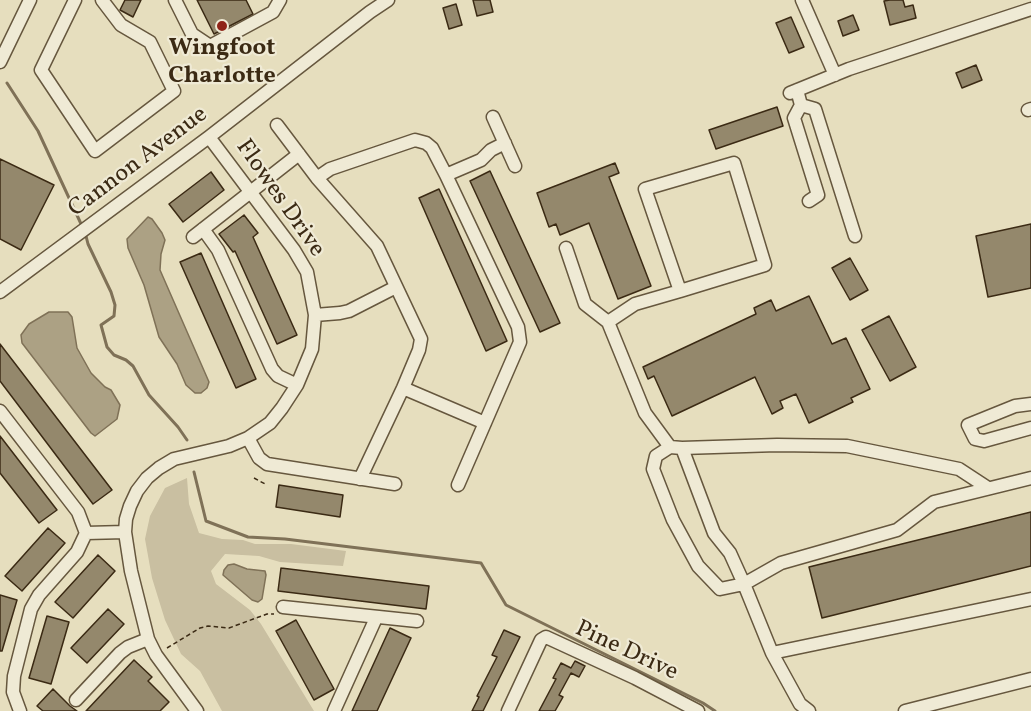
<!DOCTYPE html>
<html>
<head>
<meta charset="utf-8">
<style>
	body { margin:0 }
	canvas { display:block; background:#e6debe }
</style>
</head>
<body>
<canvas width="1031" height="711"></canvas>
<script>
const context = document.querySelector('canvas').getContext('2d');
context.lineJoin = 'round';
function fillPath(path, color) { context.fillStyle = color; context.fill(path, 'evenodd'); }
const shape = rows => new Path2D(rows.map(r => 'M' + r).join(''));
function strokePath(path, color, width, dash) { context.strokeStyle = color; context.lineWidth = width; context.lineCap = dash ? 'butt' : 'round'; context.setLineDash(dash || []); context.stroke(path); }
function write(font, color, halo, rows, align = 'center') {
  context.font = font + ' Vollkorn,serif'; context.lineWidth = 4.5; context.setLineDash([]); context.textBaseline = 'middle'; context.strokeStyle = halo; context.fillStyle = color; for (const [text, x, y, turn = 0] of rows) {
    context.save(); context.translate(x, y); context.rotate((+turn || 0) * Math.PI / 180); context.textAlign = isNaN(turn) ? turn : align; if (halo) context.strokeText(text, 0, 0); context.fillText(text, 0, 0); context.restore();
  }
}
const green = shape([
	[187,478,189,504,199,533,222,539,243,540,255,544,291,544,346,551,343,566,280,562,259,556,225,554,211,571,216,584,250,610,261,624,314,711,222,711,200,671,181,654,165,620,152,578,145,539,150,516,165,488]
]);
const water = shape([
	[148,217,152,219,162,233,165,240,161,254,160,270,209,382,207,388,201,393,195,393,186,385,177,364,159,337,144,285,128,248,127,239,148,217],
	[49,312,68,312,72,317,77,348,91,373,105,387,111,390,120,405,117,419,95,436,91,433,22,343,21,335,29,324,49,312],
	[234,564,247,569,265,571,266,575,262,599,258,602,252,600,223,575,224,570,228,565,234,564]
]);
const stream = shape([
	[7,83,38,131,82,226],
	[85,232,88,244,111,292,115,305,114,316,101,325,107,347,114,355,126,360,133,366,149,395,178,427,187,440],
	[194,472,206,521,248,537,285,539,481,563,506,605,703,703,715,711]
]);
const building = shape([
	[125,0,141,0,133,17,120,10,125,0],
	[197,0,246,0,253,14,214,34,197,0],
	[473,0,490,0,493,12,477,16,473,0],
	[890,0,903,0,905,7,913,5,916,18,890,25,884,1,890,0],
	[456,4,462,25,449,29,443,8,456,4],
	[853,15,859,30,843,36,838,21,853,15],
	[791,17,804,47,789,53,776,23,791,17],
	[976,65,982,80,962,88,956,73,976,65],
	[777,107,783,126,716,149,709,130,777,107],
	[0,159,54,185,21,250,0,239,0,159],
	[615,163,619,173,609,177,651,286,618,299,589,223,560,235,556,224,549,227,537,193,615,163],
	[490,171,560,323,540,332,470,181,490,171],
	[211,172,224,190,183,222,169,204,211,172],
	[439,189,507,341,486,351,419,198,439,189],
	[244,215,258,233,253,237,297,335,277,344,235,251,233,252,219,234,244,215],
	[1031,224,1031,288,988,297,976,236,1031,224],
	[201,253,256,379,236,388,180,262,201,253],
	[850,258,868,290,850,300,832,268,850,258],
	[809,296,832,344,846,338,870,389,851,398,853,402,809,423,796,394,780,401,783,408,772,414,755,377,672,416,654,376,648,379,643,367,756,314,754,308,771,300,776,311,809,296],
	[889,316,916,367,890,381,862,330,889,316],
	[0,344,112,490,93,504,0,381,0,344],
	[0,436,57,510,39,523,0,473,0,436],
	[279,485,343,495,340,517,276,507,279,485],
	[1031,512,1031,566,822,618,809,567,1031,512],
	[48,528,65,543,22,591,5,576,48,528],
	[98,555,115,571,73,618,55,602,98,555],
	[281,568,429,586,426,609,278,591,281,568],
	[0,595,17,600,2,651,0,651,0,595],
	[108,609,124,624,87,663,71,648,108,609],
	[47,616,69,622,51,684,29,678,47,616],
	[296,620,334,689,314,700,276,631,296,620],
	[390,628,411,638,377,711,352,711,390,628],
	[504,630,520,637,483,711,472,711,479,697,477,696,497,657,492,655,504,630],
	[134,660,152,677,148,681,169,702,160,711,86,711,134,660],
	[575,661,585,666,579,677,571,673,559,695,563,697,555,711,539,711,556,679,553,678,561,663,571,668,575,661],
	[53,689,70,706,77,711,43,711,37,706,53,689]
]);
const path = shape([
	[254,478,267,485],
	[167,648,200,628,208,626,229,628,267,614,274,614]
]);
const minor = shape([
	[75,0,41,70,95,151,174,91,150,42,121,25,102,0],
	[175,0,192,34,210,46,273,12,280,0],
	[802,0,835,75],
	[0,62,30,0],
	[797,90,801,105,815,109,855,236],
	[790,93,849,69,1031,9],
	[801,105,794,118,818,195,809,201],
	[1028,110,1031,109],
	[493,117,515,166],
	[277,125,317,178,377,246,421,339,419,350,403,388,360,479],
	[446,175,481,160,491,150,505,143],
	[317,178,330,169,415,140,426,143,432,148,446,175,518,327,520,342,458,485],
	[203,229,218,250,272,369,278,376,297,385],
	[193,237,299,154],
	[566,248,585,304,608,322,645,413,670,447],
	[0,292,209,137,370,12,388,0],
	[315,315,340,313,349,311,396,287],
	[608,322,635,304,680,291,645,189,734,163,765,265,680,291],
	[403,388,485,423],
	[1031,404,1015,406,968,425,975,439,984,441,1031,428],
	[0,411,78,512,86,533,77,552,39,595,31,609,14,676,13,692,20,711],
	[248,438,259,458,267,464,395,484],
	[682,448,670,447,656,456,653,469,673,520,698,566,720,589,744,584,730,553,714,533,682,448,777,445,847,446,959,469,988,488],
	[1031,478,934,502,897,530,781,563,744,584,772,653,1031,599],
	[86,533,125,532],
	[283,607,417,621],
	[772,653,800,704,809,711],
	[76,700,120,653,128,647,148,639],
	[197,711,156,655,148,639,131,571,125,532,126,519,130,506,137,491,147,478,159,468,174,459,229,446,248,438,270,423,282,408,297,385,312,349,315,315,307,272,294,250,209,137],
	[334,711,376,618],
	[508,711,541,640,546,637,635,678,698,711],
	[905,711,1031,679]
]);
const markers = [
	[222,26,6,"#8f2418"]
];
const poiNames = [
	["Wingfoot",222,50],
	["Charlotte",222,78]
];
const streetNames = [
	["Cannon Avenue",139,163,-37],
	["Flowes Drive",279,199,55],
	["Pine Drive",626,652,25]
];
fillPath(green, '#c9bfa1');
fillPath(water, '#aca184');
strokePath(water, '#7f7157', 1.5);
strokePath(stream, '#7f7157', 3);
fillPath(building, '#94886c');
strokePath(building, '#3b2a14', 1.5);
strokePath(minor, '#66573e', 15);
strokePath(path, '#3b2a14', 1.5, [4.5, 3]);
strokePath(minor, '#efead5', 12);
for (const [x, y, r, color] of markers) { const dot = new Path2D(); dot.arc(x, y, r, 0, 2 * Math.PI); context.fillStyle = color; context.fill(dot); strokePath(dot, '#efead5', 2); }
write('bold 24px', '#3b2a14', '#efead5', poiNames);
write('24px', '#3b2a14', '#efead5', streetNames);
</script>
</body>
</html>
